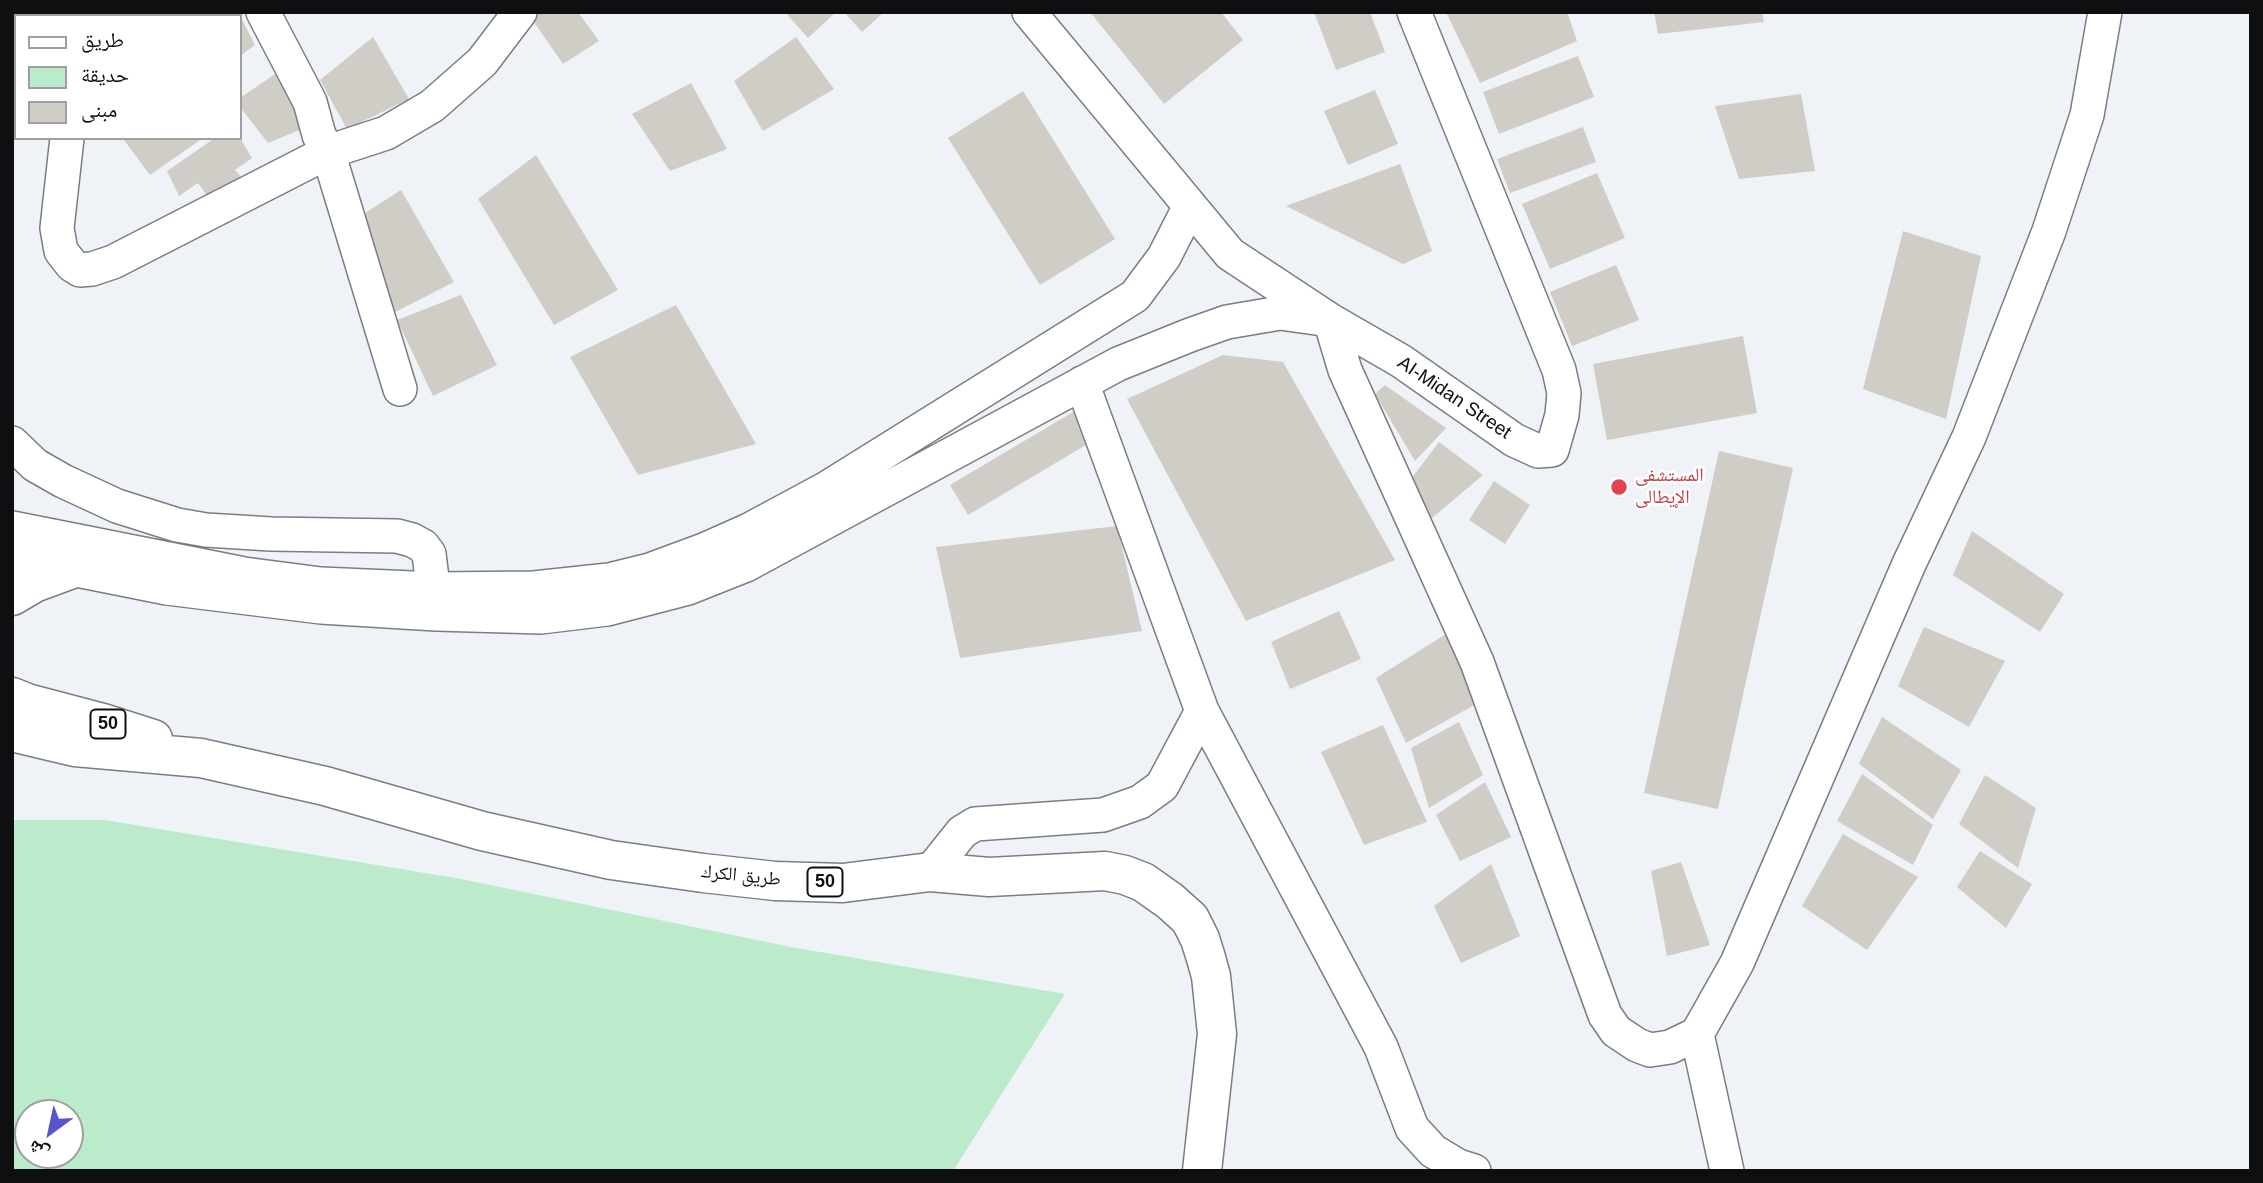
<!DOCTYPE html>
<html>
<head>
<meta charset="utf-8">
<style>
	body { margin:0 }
	#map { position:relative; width:2263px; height:1183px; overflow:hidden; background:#eff3f8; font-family:Helvetica,"Noto Naskh Arabic",sans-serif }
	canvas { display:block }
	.frame { position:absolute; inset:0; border:14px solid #0e0f11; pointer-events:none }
	.legend { position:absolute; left:14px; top:14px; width:228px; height:126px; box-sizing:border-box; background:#fff; border:2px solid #9f9fa0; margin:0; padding:9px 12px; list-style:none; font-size:21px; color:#0e0f11 }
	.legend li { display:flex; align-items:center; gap:14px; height:35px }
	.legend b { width:35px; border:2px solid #9f9fa0 }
	.north { position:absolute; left:14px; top:1099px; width:70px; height:70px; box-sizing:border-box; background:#fff; border:2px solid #9f9fa0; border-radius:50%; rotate:213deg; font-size:19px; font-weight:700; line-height:28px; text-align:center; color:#0e0f11 }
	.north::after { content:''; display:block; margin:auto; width:24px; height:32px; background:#5655cd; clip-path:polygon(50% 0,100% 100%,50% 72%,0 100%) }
</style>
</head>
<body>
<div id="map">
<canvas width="2263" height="1183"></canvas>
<div class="frame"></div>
<ul class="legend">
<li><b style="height:9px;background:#fff"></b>طريق</li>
<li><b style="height:19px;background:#bbebcb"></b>حديقة</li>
<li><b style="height:19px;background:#d0ccc6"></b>مبنى</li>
</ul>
<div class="north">ش</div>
</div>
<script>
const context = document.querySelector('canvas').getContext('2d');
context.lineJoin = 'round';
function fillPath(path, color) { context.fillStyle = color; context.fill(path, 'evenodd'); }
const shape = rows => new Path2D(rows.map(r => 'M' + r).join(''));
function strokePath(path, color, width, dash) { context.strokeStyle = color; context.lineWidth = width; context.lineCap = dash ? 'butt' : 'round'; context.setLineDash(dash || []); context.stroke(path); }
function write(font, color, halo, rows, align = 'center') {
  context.font = font + ' Helvetica,"Noto Naskh Arabic",sans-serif'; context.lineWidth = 5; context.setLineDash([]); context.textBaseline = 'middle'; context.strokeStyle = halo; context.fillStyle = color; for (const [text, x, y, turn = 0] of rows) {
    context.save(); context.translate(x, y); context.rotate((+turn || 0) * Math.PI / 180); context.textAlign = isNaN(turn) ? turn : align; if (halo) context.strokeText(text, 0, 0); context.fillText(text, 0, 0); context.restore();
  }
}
const green = shape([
	[12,820,105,820,461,879,791,947,1065,994,953,1171,12,1171],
	[28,1113,70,1113,70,1155,28,1155]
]);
const building = shape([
	[35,12,87,12,84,16,37,16],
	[222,12,238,12,255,45,240,56,240,16,217,16],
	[531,12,578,12,599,41,563,64,529,15],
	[785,12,836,12,808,38],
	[844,12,884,12,862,32],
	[1090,12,1221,12,1243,40,1164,104],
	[1314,12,1370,12,1385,52,1336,70],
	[1446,12,1567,12,1577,41,1480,83],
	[1654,12,1762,12,1764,22,1658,34],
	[12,35,16,40,16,92,12,94],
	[373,37,409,99,347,129,320,80],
	[796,37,834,89,763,131,734,81],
	[1578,56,1594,97,1499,134,1483,92],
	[278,72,307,127,268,143,240,107,240,98],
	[691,83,727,149,670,171,632,114],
	[1375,90,1398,144,1348,165,1324,111],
	[1023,91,1115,239,1040,285,948,138],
	[1801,94,1815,171,1739,179,1715,106],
	[1583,127,1596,162,1510,193,1497,159],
	[127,138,203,138,150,175,124,140],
	[215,138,240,138,252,158,235,170,247,183,213,204,198,183,179,196,167,171],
	[536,155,618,290,554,325,478,199],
	[1400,164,1432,251,1403,264,1286,206],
	[1597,173,1625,238,1550,269,1522,204],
	[401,190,454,282,395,312,362,215],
	[1903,231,1981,256,1946,419,1863,389],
	[1616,265,1639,320,1572,346,1550,292],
	[461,295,497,365,433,396,397,320],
	[676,305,756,444,638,475,570,357],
	[1743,336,1757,413,1607,440,1593,364],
	[1223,355,1283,362,1395,560,1246,621,1127,399],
	[1385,385,1446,428,1415,461,1375,394],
	[1073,412,1091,442,968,515,950,485],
	[1439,442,1483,475,1426,523,1408,483],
	[1719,451,1793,468,1718,809,1644,793],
	[1494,481,1530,505,1505,544,1469,520],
	[1117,526,1142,631,960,658,936,547],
	[1972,531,2064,594,2040,632,1953,575],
	[1339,611,1361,659,1290,689,1271,642],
	[1924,627,2005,661,1969,727,1898,686],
	[1446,634,1478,703,1406,743,1376,678],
	[1882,717,1961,770,1933,819,1859,764],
	[1459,722,1483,775,1429,808,1411,748],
	[1383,725,1427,822,1364,845,1321,752],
	[1862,774,1933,825,1913,865,1837,821],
	[1985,775,2036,808,2018,868,1959,824],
	[1485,782,1511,837,1460,861,1436,815],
	[1843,834,1918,877,1867,950,1802,906],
	[1980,851,2032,884,2006,928,1957,887],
	[1681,862,1710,945,1667,956,1651,871],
	[1491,864,1520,936,1461,963,1434,906]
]);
const street = shape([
	[263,12,310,102,319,135,328,152,386,133,432,106,482,62,520,12],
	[1029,12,1230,254,1330,320,1401,361,1514,440,1538,451,1552,450,1562,415,1564,393,1559,370,1414,12],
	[67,138,57,228,61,251,72,265,80,270,92,269,113,262,328,152,400,389],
	[1082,383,1202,711,1381,1047,1412,1128,1433,1151,1458,1166,1474,1171],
	[12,443,35,465,63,481,117,506,177,525,206,530,271,534,397,536,412,540,423,546,429,554,436,611],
	[12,528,244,574,321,584,435,589,534,588,609,580,650,570,704,550,749,530,827,488,1135,296,1164,257,1190,206],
	[12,560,72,569,167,588,321,607,436,614,541,617,607,609,688,588,746,565,1118,364,1190,335,1227,322,1280,313,1330,320,1345,370,1477,662,1605,1015,1616,1031,1637,1045,1650,1050,1670,1047,1697,1034,1737,963,1909,564,1969,437,2049,231,2087,115,2105,12],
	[930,872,962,832,975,824,1103,815,1140,802,1162,786,1202,711],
	[1697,1034,1727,1171]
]);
const primary = shape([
	[12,596,34,583,72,569],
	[12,697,27,703,103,723,153,739],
	[12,732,75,747,201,758,325,786,482,831,611,860,703,873,775,881,843,883,930,872,989,877,1105,871,1125,875,1143,882,1170,901,1190,919,1200,939,1206,958,1211,976,1217,1034,1202,1171]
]);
const markers = [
	[1619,487,9,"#e0444e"]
];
const shields = [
	[108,724,35],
	[825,882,35]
];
const shieldNames = [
	["50",108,724],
	["50",825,882]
];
const streetNames = [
	["AI-Midan Street",1454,398,34],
	["طريق الكرك",741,876,6]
];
const healthNames = [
	["المستشفى",1635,476],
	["الإيطالى",1635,498]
];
fillPath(green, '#bbebcb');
fillPath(building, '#d0ccc6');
strokePath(street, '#7a7d83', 36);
strokePath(primary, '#7a7d83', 41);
strokePath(street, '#fff', 33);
strokePath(primary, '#fff', 38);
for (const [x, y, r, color] of markers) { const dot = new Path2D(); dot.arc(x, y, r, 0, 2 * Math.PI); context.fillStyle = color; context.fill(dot); strokePath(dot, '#fff', 2.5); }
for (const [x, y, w] of shields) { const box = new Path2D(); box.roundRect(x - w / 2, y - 14.5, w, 29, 5); context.fillStyle = '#fff'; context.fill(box); strokePath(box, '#0e0f11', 2); }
write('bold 18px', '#0e0f11', null, shieldNames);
write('19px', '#0e0f11', '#fff', streetNames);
write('19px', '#be3a42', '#fff', healthNames, 'left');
</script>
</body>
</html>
